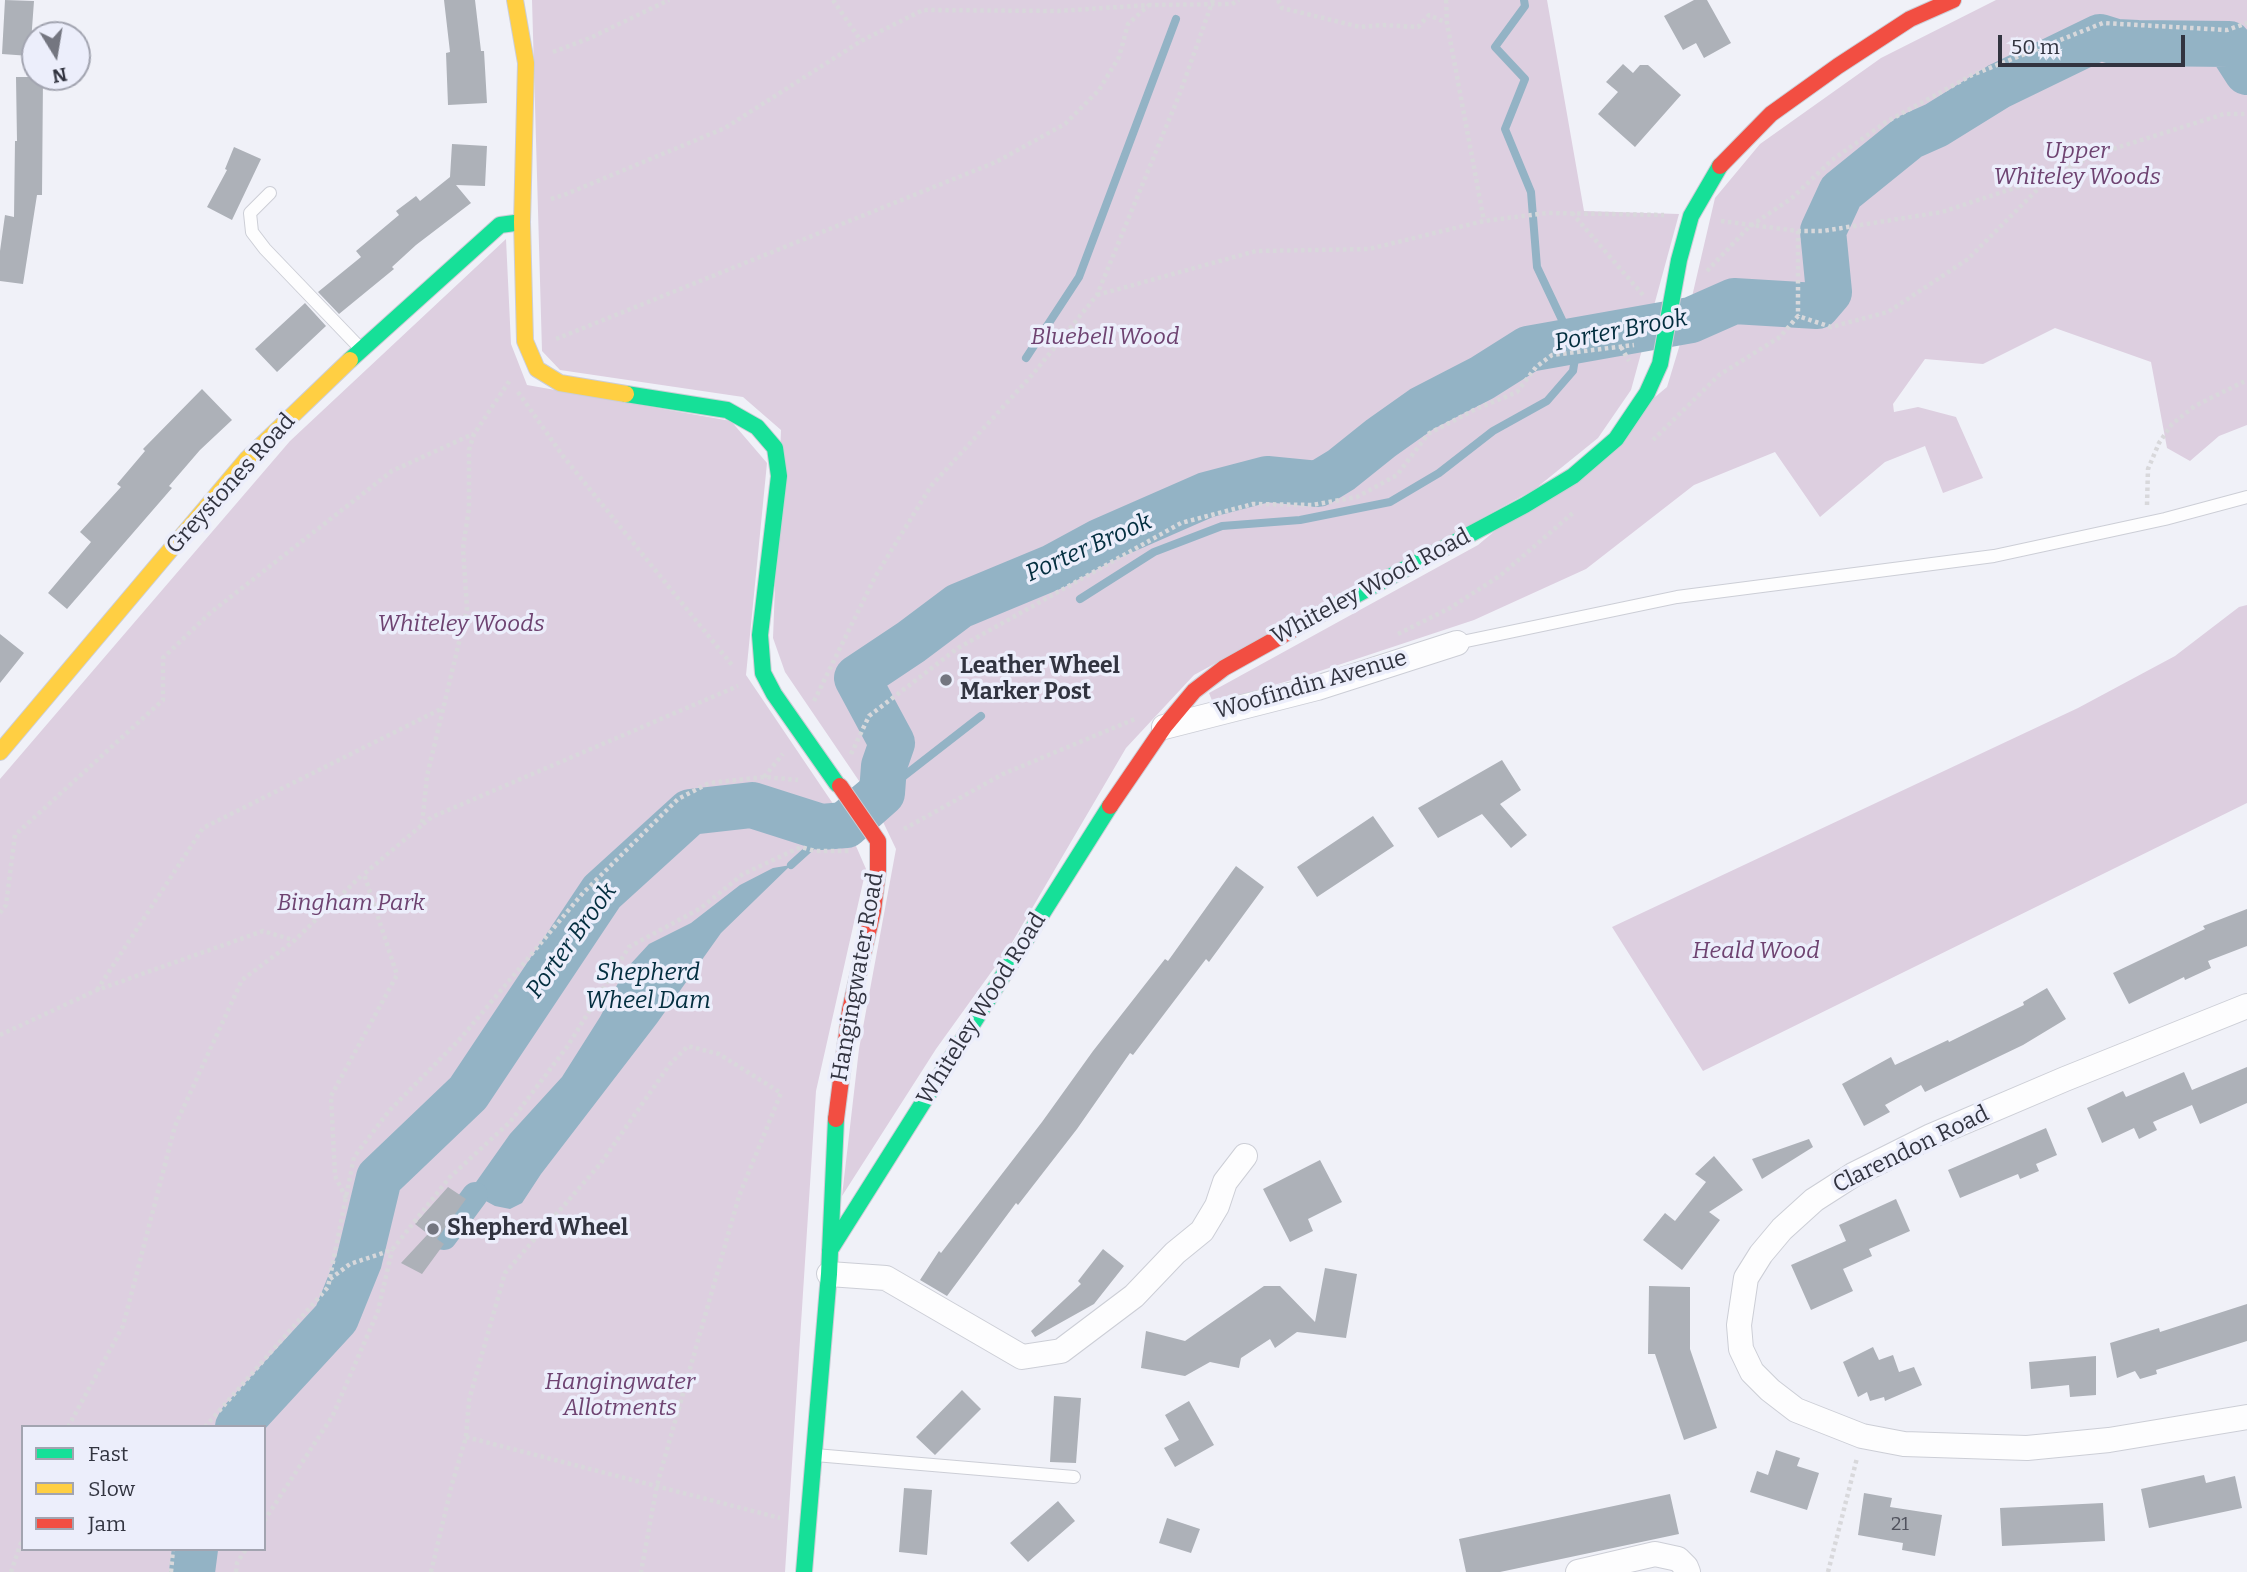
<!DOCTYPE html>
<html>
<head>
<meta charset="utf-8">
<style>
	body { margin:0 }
	#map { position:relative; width:2247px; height:1572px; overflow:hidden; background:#f0f1f8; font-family:Bitter,serif }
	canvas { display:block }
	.legend { position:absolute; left:21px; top:1425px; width:245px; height:126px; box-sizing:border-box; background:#eceefb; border:2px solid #a2a4b0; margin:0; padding:9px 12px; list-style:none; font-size:21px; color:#323440 }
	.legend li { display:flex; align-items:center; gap:14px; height:35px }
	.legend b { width:35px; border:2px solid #a2a4b0 }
	.north { position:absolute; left:21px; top:21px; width:70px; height:70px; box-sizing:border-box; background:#eceefb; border:2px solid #a2a4b0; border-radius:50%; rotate:169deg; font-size:19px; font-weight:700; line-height:28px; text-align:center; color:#323440 }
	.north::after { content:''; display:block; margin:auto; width:24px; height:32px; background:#747680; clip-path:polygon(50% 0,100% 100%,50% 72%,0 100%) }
	.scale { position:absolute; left:1998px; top:35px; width:187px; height:32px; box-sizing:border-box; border:4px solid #323440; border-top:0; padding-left:9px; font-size:21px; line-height:24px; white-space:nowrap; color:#323440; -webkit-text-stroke:5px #eceefb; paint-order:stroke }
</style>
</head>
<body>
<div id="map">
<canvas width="2247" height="1572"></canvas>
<ul class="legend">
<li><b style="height:9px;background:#16e098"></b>Fast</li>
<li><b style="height:9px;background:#ffcf43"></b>Slow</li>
<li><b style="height:9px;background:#f24e42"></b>Jam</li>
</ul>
<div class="north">N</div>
<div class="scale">50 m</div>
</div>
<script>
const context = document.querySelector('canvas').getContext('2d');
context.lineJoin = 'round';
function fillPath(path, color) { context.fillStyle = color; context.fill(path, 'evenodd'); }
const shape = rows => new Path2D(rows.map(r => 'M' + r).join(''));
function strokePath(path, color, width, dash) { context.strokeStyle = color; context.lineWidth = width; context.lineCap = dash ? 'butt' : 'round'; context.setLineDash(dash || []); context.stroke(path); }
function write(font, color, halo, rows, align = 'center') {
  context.font = font + ' Bitter,serif'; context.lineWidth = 7; context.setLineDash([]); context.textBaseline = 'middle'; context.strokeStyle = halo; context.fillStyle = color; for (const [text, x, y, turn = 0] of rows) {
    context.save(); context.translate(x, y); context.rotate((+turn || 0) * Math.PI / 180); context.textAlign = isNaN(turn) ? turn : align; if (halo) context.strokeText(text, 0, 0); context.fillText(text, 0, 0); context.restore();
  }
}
const green = shape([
	[532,0,1547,0,1584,211,1679,214,1631,390,1598,438,1535,489,1194,675,1126,748,1010,946,936,1049,842,1196,859,1049,896,849,874,803,785,672,773,638,781,430,743,397,560,370,542,351],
	[1996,0,2247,0,2247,425,2219,436,2190,461,2167,448,2151,362,2055,328,1983,364,1925,359,1893,404,1894,412,1918,407,1956,417,1983,478,1943,493,1925,446,1885,462,1820,517,1775,452,1694,485,1586,569,1474,620,1305,676,1213,703,1209,693,1478,545,1667,387,1684,331,1715,198,1760,144,1881,58],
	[506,239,511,344,527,385,731,421,767,463,746,675,846,823,866,869,816,1091,785,1572,0,1572,0,779,290,441],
	[23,1427,264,1427,264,1549,23,1549],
	[2247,605,2247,803,1703,1071,1612,927,2078,708,2175,656,2239,607]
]);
const water = shape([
	[791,865,721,933,657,1023,541,1174,522,1203,510,1209,495,1206,469,1192,510,1134,562,1077,600,1017,625,970,649,944,691,923,740,885,773,868]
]);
const stream = shape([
	[1524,0,1525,6,1495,47,1525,79,1505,129,1531,192,1537,267,1572,341],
	[1026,358,1079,277,1176,19],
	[1080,599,1154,552,1222,526,1300,520,1390,502,1439,473,1493,431,1547,401,1573,371,1578,340],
	[854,791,884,766],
	[882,793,981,716],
	[789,816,830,812,842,802],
	[791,865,834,826]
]);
const canal = shape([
	[444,1237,475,1195]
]);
const river = shape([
	[238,1427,242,1420,336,1318,359,1261,379,1178,468,1093,602,892,690,812,752,805,821,827,846,825,882,793,884,766,892,743,857,678,911,642,959,606,1053,567,1101,541,1206,495,1267,479,1318,484,1341,470,1381,438,1422,409,1482,378,1528,349,1691,320,1734,301,1817,306,1829,292,1823,231,1841,192,1909,137,1936,125,1999,86,2100,37,2116,42,2138,43,2229,44,2247,72],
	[192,1572,195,1549]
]);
const building = shape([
	[5,0,34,1,30,56,2,54],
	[444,0,475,0,481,51,484,51,487,103,448,105,446,53,450,52],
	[1694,0,1707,0,1731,43,1704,58,1696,43,1683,50,1664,16],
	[1623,64,1633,73,1640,65,1648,65,1681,95,1635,147,1598,114,1618,92,1606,82],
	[16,77,43,77,42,195,37,195,23,284,0,281,0,251,5,215,14,217,15,141,17,141],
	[452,144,487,146,485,186,456,185,471,203,416,245,392,267,394,269,339,314,318,292,361,257,356,251,399,215,396,211,416,196,420,201,450,177],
	[234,147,261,159,232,220,207,207,227,170,225,169],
	[305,303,326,326,277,372,255,349],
	[202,389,232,420,200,450,169,486,172,488,67,609,48,593,91,542,80,532,121,487,117,484,145,451,143,449],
	[0,634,24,653,0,683],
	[1502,760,1521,790,1500,804,1527,835,1511,848,1482,814,1438,838,1418,808],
	[1373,816,1394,846,1317,897,1297,867],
	[1236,866,1264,887,1209,962,1206,959,1133,1055,1130,1053,1077,1129,1018,1205,1016,1203,947,1296,920,1280,939,1251,941,1253,1042,1122,1093,1051,1165,959,1168,961],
	[2247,909,2247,946,2208,961,2211,968,2185,980,2184,977,2129,1004,2113,973,2205,929,2203,926],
	[2047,988,2066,1019,2023,1045,1925,1092,1921,1085,1885,1105,1890,1112,1864,1126,1842,1084,1891,1057,1895,1065,1948,1040,1949,1042,2024,1005,2023,1002],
	[2247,1067,2247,1103,2200,1124,2192,1105,2153,1122,2157,1130,2139,1139,2134,1128,2102,1143,2087,1108,2123,1091,2126,1097,2184,1072,2192,1090],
	[2046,1128,2057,1155,2036,1164,2039,1171,2020,1179,2018,1174,1960,1198,1948,1170],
	[1809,1139,1813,1147,1762,1179,1752,1159],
	[1714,1156,1743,1190,1709,1212,1720,1220,1682,1270,1643,1240,1665,1213,1675,1221,1706,1182,1695,1174],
	[1320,1160,1342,1202,1308,1219,1313,1231,1290,1242,1263,1189],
	[448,1187,466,1199,437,1239,444,1244,422,1274,401,1263,428,1234,415,1224],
	[1896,1199,1910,1231,1869,1249,1872,1256,1843,1269,1853,1291,1811,1310,1791,1265,1846,1241,1839,1225],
	[1103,1249,1124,1266,1094,1304,1035,1337,1031,1331,1081,1284,1078,1281],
	[1325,1268,1357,1274,1346,1338,1297,1332,1275,1348,1270,1339,1241,1358,1239,1368,1210,1362,1185,1376,1141,1368,1146,1331,1185,1341,1264,1286,1280,1286,1315,1322],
	[1649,1286,1690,1287,1690,1349,1717,1428,1684,1440,1655,1354,1648,1354],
	[2247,1304,2247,1341,2156,1370,2157,1374,2140,1379,2135,1371,2117,1378,2110,1343,2159,1328,2160,1332],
	[1873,1347,1879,1360,1893,1355,1899,1372,1914,1367,1922,1385,1885,1401,1884,1397,1870,1401,1867,1392,1858,1397,1843,1362],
	[2096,1356,2096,1395,2070,1397,2069,1385,2031,1389,2029,1362],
	[962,1390,981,1409,935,1455,916,1437],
	[1054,1396,1081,1398,1076,1463,1050,1462],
	[1189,1401,1214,1445,1175,1467,1164,1448,1179,1440,1165,1415],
	[1776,1450,1800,1458,1797,1466,1819,1473,1807,1510,1750,1492,1757,1471,1768,1475],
	[2204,1475,2206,1483,2235,1476,2242,1508,2149,1528,2141,1489],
	[904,1488,932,1490,927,1555,899,1552],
	[1864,1493,1892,1498,1890,1507,1942,1515,1935,1556,1902,1550,1903,1543,1858,1535],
	[1670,1494,1679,1534,1500,1572,1466,1572,1459,1539],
	[1058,1501,1075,1521,1028,1562,1010,1543],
	[2103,1503,2105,1541,2002,1546,2000,1508],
	[1167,1518,1200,1529,1191,1553,1159,1543]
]);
const path = shape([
	[833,0,861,41],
	[1278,0,1282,8,1360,27,1383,25,1418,27,1429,15,1447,23],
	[1446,0,1447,23,1484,221],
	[553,52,590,38,669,0],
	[551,199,564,195,725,128,861,41,923,10,1058,11,1149,5,1232,4,1239,0],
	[1572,213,1643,295],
	[1721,221,1798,231,1823,231,1942,212,2051,176,2097,154,2224,114,2247,114],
	[1798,231,1798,316],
	[1707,271,1749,227,1792,198,1832,160,1886,122,1972,75,2103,23,2227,30,2247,23],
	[1097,295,1256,251,1369,249,1484,221,1547,213,1664,215],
	[556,339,996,162,1065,124,1099,90,1119,57,1128,24,1149,5],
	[1621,347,1629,361],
	[518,392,563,456,732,665],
	[1653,440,1719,375,1780,337,1798,316,1831,327,1888,312,1968,259,2050,177],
	[2147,505,2148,469,2159,443,2172,424,2195,406,2247,380],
	[1398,634,1450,608,1501,575,1574,512],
	[814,701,875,577,931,486,1033,374,1097,295,1180,93,1213,0],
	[851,754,869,716,958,648,1181,523,1253,504,1312,505,1357,497,1397,475,1428,434,1474,410,1517,392,1536,367,1552,355,1634,345],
	[764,777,783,754],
	[423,824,432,817,738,686],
	[904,829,1003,774,1135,719],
	[0,913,6,905,15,835,163,700,163,658,210,613,392,471,473,434],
	[97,990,203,828,443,708],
	[0,1035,97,990,263,931,293,940],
	[346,1198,335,1176,331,1096,397,975,364,874,422,825,427,776,467,609,463,548,469,508,469,450,474,434,510,380],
	[330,1279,350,1264,392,1250,449,1178,510,1122,567,1047,629,947,701,908,743,874,801,847,815,851,850,851],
	[68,1427,123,1326,175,1126,242,980,294,941,363,874],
	[205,1427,328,1287,354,1157,389,1111,460,1039,583,893,678,799,709,783,764,777,798,780],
	[466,1437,780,1518],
	[264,1521,333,1415,378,1311,392,1250],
	[11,1572,23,1537],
	[171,1572,173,1549],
	[236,1572,237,1563,246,1549],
	[431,1572,452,1484,466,1437,469,1400,505,1273,601,1163,670,1064,688,1046,719,1054,781,1093,739,1196,657,1485,641,1572],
	[1828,1572,1857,1458]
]);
const lane = shape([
	[270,193,250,213,252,232,265,249,360,348],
	[1457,643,1677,597,1994,556,2165,519,2247,497],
	[815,1455,1074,1477]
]);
const street = shape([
	[1164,727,1317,688,1457,643],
	[2247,1006,2065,1079,1931,1136,1853,1175,1814,1200,1782,1229,1761,1254,1746,1278,1739,1325,1741,1349,1752,1372,1770,1390,1796,1410,1862,1436,1904,1444,2027,1448,2109,1440,2247,1417],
	[829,1274,886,1278,1022,1357,1061,1351,1134,1296,1175,1253,1202,1231,1217,1206,1225,1182,1245,1156],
	[1578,1572,1655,1554,1678,1559,1686,1567,1688,1572]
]);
const fast = shape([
	[350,360,500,225,522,222],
	[626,394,727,410,757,427,775,448,779,476,760,635,763,673,774,694,837,784],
	[1326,611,1525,505,1573,476,1616,439,1647,393,1660,364,1679,260,1691,216,1720,166],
	[830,1250,1110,806],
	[804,1572,829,1274,836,1119]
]);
const slow = shape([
	[515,0,526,63,522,222,525,341,537,369,560,383,626,394],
	[0,752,247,459,350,360]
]);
const jam = shape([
	[1720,166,1771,114,1838,66,1910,19,1953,0],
	[1110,806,1164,727,1194,691,1224,668,1326,611],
	[836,1119,850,1010,873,911,878,870,878,841,840,786]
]);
const markers = [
	[946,680,7,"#747680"],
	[433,1229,7,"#747680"]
];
const numberNames = [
	["21",1900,1525]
];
const parkNames = [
	["Upper",2077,152],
	["Whiteley Woods",2077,178],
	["Bluebell Wood",1105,338],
	["Whiteley Woods",461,625],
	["Bingham Park",351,904],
	["Heald Wood",1756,952],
	["Hangingwater",620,1383],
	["Allotments",620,1409]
];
const streetNames = [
	["Greystones Road",231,484,-48],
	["Whiteley Wood Road",1371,587,-28],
	["Woofindin Avenue",1311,685,-16],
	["Hangingwater Road",858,977,-80],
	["Whiteley Wood Road",982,1009,-58],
	["Clarendon Road",1911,1150,-26]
];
const poiNames = [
	["Leather Wheel",960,667],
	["Marker Post",960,693],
	["Shepherd Wheel",447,1229]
];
const waterNames = [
	["Porter Brook",1621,331,-11],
	["Porter Brook",1089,548,-24],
	["Porter Brook",572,941,-54],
	["Shepherd",648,973],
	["Wheel Dam",648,1001]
];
fillPath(green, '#ddcfe0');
fillPath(water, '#93b3c5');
strokePath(stream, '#93b3c5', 8);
strokePath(canal, '#93b3c5', 26);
strokePath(river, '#93b3c5', 46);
fillPath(building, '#adb1b8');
strokePath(lane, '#ccced6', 14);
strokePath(street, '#ccced6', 26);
strokePath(fast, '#ccced6', 18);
strokePath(slow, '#ccced6', 18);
strokePath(jam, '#ccced6', 18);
strokePath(path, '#d8d8db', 4.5, [3.5, 3.5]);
strokePath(lane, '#fdfdfe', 12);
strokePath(street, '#fdfdfe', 24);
strokePath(fast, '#16e098', 16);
strokePath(slow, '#ffcf43', 16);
strokePath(jam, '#f24e42', 16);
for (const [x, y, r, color] of markers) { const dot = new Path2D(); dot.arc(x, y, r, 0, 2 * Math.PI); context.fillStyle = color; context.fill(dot); strokePath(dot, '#eceefb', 2.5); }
write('19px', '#51535e', null, numberNames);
write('italic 23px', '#6e4371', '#eceefb', parkNames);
write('23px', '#323440', '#eceefb', streetNames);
write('bold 23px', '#323440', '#eceefb', poiNames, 'left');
write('italic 24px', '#032e3f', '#eceefb', waterNames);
</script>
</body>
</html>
